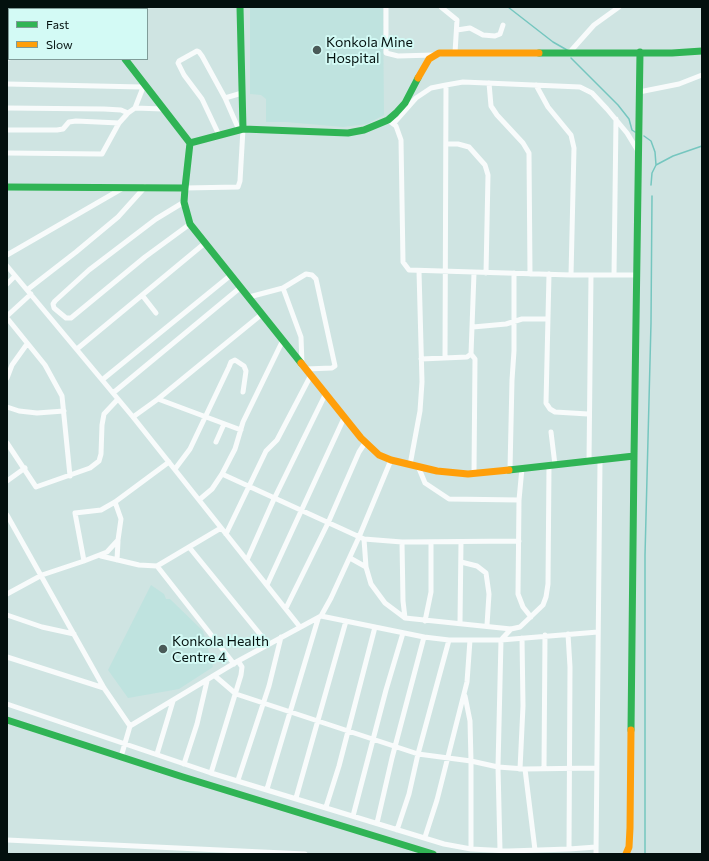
<!DOCTYPE html>
<html>
<head>
<meta charset="utf-8">
<style>
	body { margin:0 }
	#map { position:relative; width:709px; height:861px; overflow:hidden; background:#cfe4e2; font-family:Commissioner,sans-serif }
	canvas { display:block }
	.frame { position:absolute; inset:0; border:8px solid #03100e; pointer-events:none }
	.legend { position:absolute; left:8px; top:8px; width:140px; height:52px; box-sizing:border-box; background:#d3faf5; border:1px solid #809c99; margin:0; padding:5px 7px; list-style:none; font-size:12px; color:#03100e }
	.legend li { display:flex; align-items:center; gap:8px; height:20px }
	.legend b { width:20px; border:1px solid #809c99 }
</style>
</head>
<body>
<div id="map">
<canvas width="709" height="861"></canvas>
<div class="frame"></div>
<ul class="legend">
<li><b style="height:5px;background:#30b455"></b>Fast</li>
<li><b style="height:5px;background:#ff9f0a"></b>Slow</li>
</ul>
</div>
<script>
const context = document.querySelector('canvas').getContext('2d');
context.lineJoin = 'round';
function fillPath(path, color) { context.fillStyle = color; context.fill(path, 'evenodd'); }
const shape = rows => new Path2D(rows.map(r => 'M' + r).join(''));
function strokePath(path, color, width, dash) { context.strokeStyle = color; context.lineWidth = width; context.lineCap = dash ? 'butt' : 'round'; context.setLineDash(dash || []); context.stroke(path); }
function write(font, color, halo, rows, align = 'center') {
  context.font = font + ' Commissioner,sans-serif'; context.lineWidth = 4; context.setLineDash([]); context.textBaseline = 'middle'; context.strokeStyle = halo; context.fillStyle = color; for (const [text, x, y, turn = 0] of rows) {
    context.save(); context.translate(x, y); context.rotate((+turn || 0) * Math.PI / 180); context.textAlign = isNaN(turn) ? turn : align; if (halo) context.strokeText(text, 0, 0); context.fillText(text, 0, 0); context.restore();
  }
}
const built = shape([
	[250,7,383,7,384,115,367,124,343,127,286,122,266,122,266,99,261,95,250,94],
	[151,585,164,594,166,599,170,599,203,631,213,667,179,689,128,698,108,670]
]);
const stream = shape([
	[508,7,553,42,567,50],
	[571,58,618,105,629,119,632,130,635,132],
	[644,136,651,141,655,152,656,165],
	[651,185,652,173,656,165,673,156,702,146],
	[645,854,645,555,651,323,652,196]
]);
const street = shape([
	[386,7,386,53,398,56,434,55],
	[441,7,457,20,455,53],
	[107,9,111,7],
	[7,11,9,11],
	[457,30,470,28,483,35,495,36,500,34,503,25],
	[7,35,9,35],
	[569,53,594,25,619,7],
	[7,58,9,58],
	[489,83,491,106,497,115,523,143,529,153,530,274],
	[7,84,142,87],
	[536,85,548,107,571,135,574,148,571,275],
	[639,92,679,84,702,75],
	[225,98,242,93],
	[7,108,104,109,121,110,128,113],
	[135,108,144,85],
	[388,120,396,126,401,140,403,262,409,270,571,275,636,275],
	[393,124,416,98,431,88,446,85,463,82,580,87,592,93,607,109,627,133,638,151],
	[7,130,57,130,63,129,69,122,76,121,119,123],
	[219,135,202,99,184,75,178,63,179,61,197,51,199,52,202,56,225,98,239,130],
	[447,144,458,144,469,147,485,165,488,175,486,273],
	[7,153,102,154,119,123,128,113,135,108,163,109],
	[185,188,238,187,240,181,243,129],
	[184,202,156,219,89,270,55,301,53,304,54,308,66,318,71,318,145,257,190,224],
	[7,255,123,188],
	[7,266,133,417,300,627],
	[549,274,546,403,550,409,555,412,588,414],
	[614,275,616,119],
	[7,284,15,276],
	[283,288,301,337,302,364],
	[27,290,76,252,118,217,145,187],
	[142,295,156,313],
	[249,297,283,288,306,274,312,275,316,279,335,366,332,368,306,369],
	[7,316,31,294],
	[7,318,45,365,62,396,70,476],
	[473,327,506,324,522,319,548,319],
	[77,349,205,243],
	[471,354,475,359,474,473],
	[445,358,446,85],
	[421,359,467,357,471,354,474,273],
	[7,378,12,365,27,344],
	[102,380,231,275],
	[113,393,241,287],
	[158,399,241,430],
	[7,407,19,411,37,413,64,411],
	[133,417,158,399,262,314],
	[551,432,555,465],
	[216,442,224,424],
	[7,443,36,487,90,468,99,461,101,454,102,425,104,414,118,399],
	[589,462,591,275],
	[410,465,420,411,422,382,419,271],
	[418,466,425,483,449,499,519,500],
	[522,468,519,500,518,594,523,607,531,617],
	[175,469,190,449,229,367,231,362,235,360,244,366,246,371,243,392],
	[510,469,512,380,514,351,514,273],
	[222,474,364,539,402,542,519,541],
	[7,481,25,468],
	[199,500,212,489,222,474,235,449,243,422,283,340],
	[7,515,104,688,130,726],
	[221,528,157,566,234,664],
	[226,534,266,451,277,440,311,375],
	[364,539,366,567,371,584,385,603,405,618,511,629,520,627,543,605,546,597,548,584,549,466],
	[402,542,403,601,405,618],
	[189,547,268,644],
	[101,556,139,565,157,566],
	[350,558,366,567],
	[117,560,118,541],
	[247,560,274,499,325,395],
	[84,561,107,552,118,540,121,519,115,502],
	[461,562,477,566,486,573,489,594,487,625],
	[267,585,344,418],
	[7,594,42,575,84,561,75,513,101,510,115,502,169,462],
	[286,608,328,523,359,452,365,443],
	[7,615,42,627,74,634],
	[321,616,424,637,449,640,501,640,598,632],
	[425,621,431,592,431,542],
	[460,622,461,542],
	[568,634,570,667,569,849,596,847],
	[7,657,104,688],
	[215,676,236,694,418,754,471,761,471,849],
	[465,696,470,721,471,761,498,767,525,769,596,768],
	[7,704,211,773,444,844,471,849,509,851,569,849],
	[157,754,173,701],
	[121,757,130,726,238,661,321,616,331,598,359,537,391,460],
	[184,764,197,724,207,681],
	[544,768,545,635],
	[520,769,523,706,522,638],
	[525,769,535,850],
	[211,773,241,675,242,667,238,661],
	[238,780,269,686,281,637],
	[267,789,318,619],
	[296,798,346,621],
	[326,807,339,766,375,627],
	[353,816,386,690,403,633],
	[377,823,392,758,424,637],
	[397,830,409,794,418,754,449,640],
	[425,837,437,800,467,682,470,640],
	[7,840,305,854],
	[500,850,498,767,501,640,511,629],
	[596,854,600,461]
]);
const fast = shape([
	[89,7,90,9],
	[240,7,243,129],
	[539,53,672,53,702,51],
	[125,59,190,143,243,129,348,133,364,130,388,120,396,113,405,103,418,78],
	[7,187,185,188,184,202,190,224,301,363],
	[185,188,190,143],
	[509,470,634,456,640,52],
	[7,720,183,777,433,854],
	[631,730,634,456]
]);
const slow = shape([
	[418,78,429,59,439,53,539,53],
	[301,363,361,438,379,455,391,460,437,471,468,474,509,470],
	[626,854,629,847,630,828,631,730]
]);
const markers = [
	[317,50,5,"#4a5a58"],
	[163,649,5,"#4a5a58"]
];
const poiNames = [
	["Konkola Mine",326,42],
	["Hospital",326,58],
	["Konkola Health",172,641],
	["Centre 4",172,657]
];
fillPath(built, '#bfe3df');
strokePath(stream, '#75c6bf', 1.5);
strokePath(street, '#f8fbfb', 5);
strokePath(fast, '#30b455', 7);
strokePath(slow, '#ff9f0a', 7);
for (const [x, y, r, color] of markers) { const dot = new Path2D(); dot.arc(x, y, r, 0, 2 * Math.PI); context.fillStyle = color; context.fill(dot); strokePath(dot, '#d3faf5', 1.5); }
write('14px', '#03100e', '#d3faf5', poiNames, 'left');
</script>
</body>
</html>
